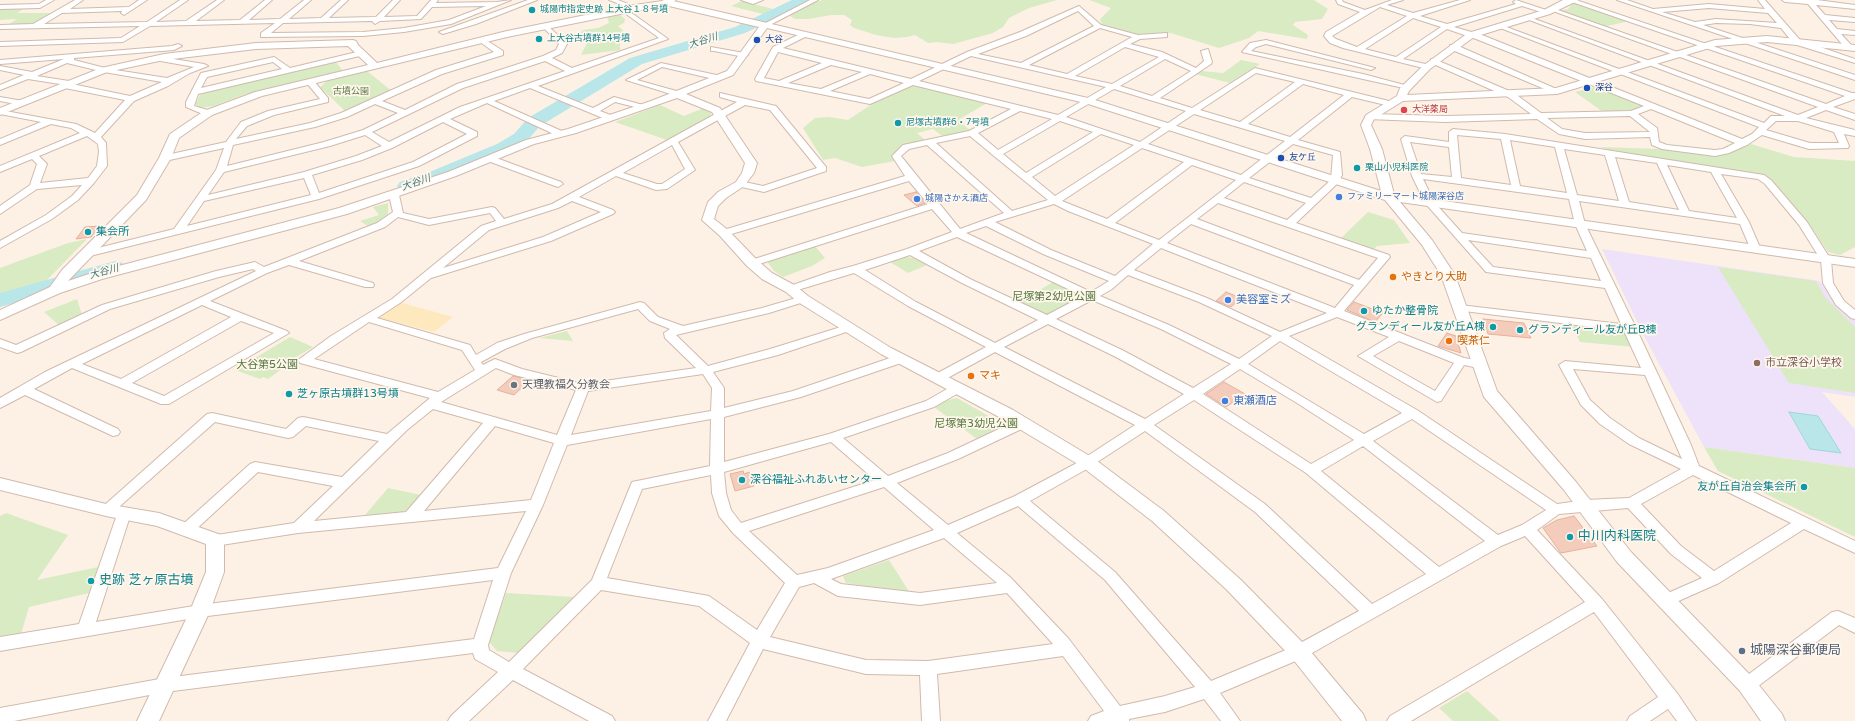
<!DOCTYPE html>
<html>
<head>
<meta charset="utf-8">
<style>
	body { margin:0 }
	canvas { display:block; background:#fdf1e5 }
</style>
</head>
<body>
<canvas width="1855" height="721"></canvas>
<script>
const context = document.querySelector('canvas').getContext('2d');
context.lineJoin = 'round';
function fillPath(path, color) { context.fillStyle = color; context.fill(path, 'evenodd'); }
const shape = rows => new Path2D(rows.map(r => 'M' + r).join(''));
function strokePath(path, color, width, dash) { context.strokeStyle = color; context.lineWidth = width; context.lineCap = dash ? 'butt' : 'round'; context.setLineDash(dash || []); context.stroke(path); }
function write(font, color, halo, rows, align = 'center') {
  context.font = font + ' "Varela Round","Noto Sans JP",sans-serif'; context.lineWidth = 3.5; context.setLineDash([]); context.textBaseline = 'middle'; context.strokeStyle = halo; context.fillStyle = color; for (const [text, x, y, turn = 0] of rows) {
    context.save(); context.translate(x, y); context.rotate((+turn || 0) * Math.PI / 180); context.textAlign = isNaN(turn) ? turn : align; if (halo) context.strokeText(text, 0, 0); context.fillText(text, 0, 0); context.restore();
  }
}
const education = shape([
	[1602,249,1820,281,1831,298,1855,321,1855,397,1822,392,1855,429,1855,468,1704,447,1643,334]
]);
const green = shape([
	[822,0,1057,0,1029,8,1009,18,1003,27,993,33,953,44,937,42,928,43,915,35,907,37,894,38,876,35,854,28,850,25,852,20,844,15,832,15,808,19,795,19,790,16,806,6],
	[1089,0,1314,0,1328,9,1322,19,1295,22,1293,25,1308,35,1307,39,1258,31,1249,38,1219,48,1171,33,1139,35,1102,25,1100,19,1111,8],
	[742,1,777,10,767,15,731,6],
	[1573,3,1576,3,1629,21,1603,27,1564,12,1562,10,1568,9],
	[26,7,17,13,54,13,35,24,28,26,6,26,17,19,0,20,0,8],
	[620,15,625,19,624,23,618,26,626,33,620,42,620,50,581,55,588,41,580,33,583,30,598,28,609,23,607,17],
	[1241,60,1260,64,1230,83,1195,74,1201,71,1223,73],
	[335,61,343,71,246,94,213,106,201,108,195,105,200,95,205,92],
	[367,71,393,92,346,112,320,87,327,81],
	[911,84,987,103,958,120,970,130,942,136,933,129,917,133,925,140,904,146,891,155,895,161,862,167,835,158,823,160,803,128,815,118,829,117,848,120,872,104],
	[1595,87,1603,88,1643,106,1628,111,1603,112,1575,92],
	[660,105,684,116,704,108,711,113,710,116,667,140,615,122],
	[1751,144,1794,157,1855,161,1855,247,1840,255,1828,252,1808,222,1773,181,1763,175,1608,150,1601,147,1661,149,1721,155],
	[388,203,388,214,380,221,368,226,360,221,379,215,373,207],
	[1368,212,1394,220,1410,243,1377,246,1373,250,1340,239],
	[87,239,46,281,0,295,0,268,68,243],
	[814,245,825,258,812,266,783,277,774,271,766,260],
	[906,257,913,258,927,265,908,273,890,262],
	[1718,267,1816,281,1825,297,1855,327,1855,393,1789,383],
	[1055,281,1086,295,1044,316,1017,303],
	[77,299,82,315,59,325,44,312],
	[1570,323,1626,329,1634,347,1580,342],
	[567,331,573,341,539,338],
	[290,337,313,347,291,360,292,362,268,379,263,377,260,379,235,370],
	[957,398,999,422,999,430,977,439,934,407,948,400],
	[1704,447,1855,468,1855,537,1718,471],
	[388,488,421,495,403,513,365,515],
	[6,513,68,535,37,580,98,567,89,593,29,607,21,634,0,637,0,516],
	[889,560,910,593,846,583,843,576],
	[506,593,574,597,518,653,497,651,489,642],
	[1467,691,1500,721,1453,721,1439,708]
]);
const sand = shape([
	[399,302,446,315,453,317,434,332,380,318,383,314]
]);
const water = shape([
	[1789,412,1818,416,1841,453,1810,449,1789,412]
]);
const river = shape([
	[792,0,810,0,808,3,745,33,642,64,540,126,526,142,511,152,446,179,414,190,407,192,400,190,397,186,400,182,432,171,497,144,514,134,528,118,630,58,735,27,792,0],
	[115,261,123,263,126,268,123,273,0,307,0,293,115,261]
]);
const building = shape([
	[916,192,925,203,917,206,904,195,916,192],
	[100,226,91,237,76,239,85,227,100,226],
	[1226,292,1241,298,1231,307,1216,301,1226,292],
	[1354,302,1383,313,1375,322,1347,310,1354,302],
	[1483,319,1524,323,1531,338,1488,334,1483,319],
	[1447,333,1456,336,1461,353,1438,346,1447,333],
	[513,376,530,380,514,395,497,390,513,376],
	[1224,382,1245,394,1226,407,1206,394,1224,382],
	[743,471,744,474,749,472,754,486,735,491,730,474,743,471],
	[1574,516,1597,546,1561,553,1543,528,1557,520,1574,516]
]);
const minor = shape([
	[46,0,54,0,40,8,0,9,0,5,39,4,46,0],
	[75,0,83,0,70,9,129,7,139,0,147,0,124,15,121,13,122,11,62,13,44,24,147,22,180,0,188,0,156,22,186,21,217,0,224,0,196,21,240,20,265,0,272,0,249,20,280,19,304,0,311,0,289,19,321,18,341,0,348,0,329,18,376,17,393,0,400,0,384,17,417,16,431,0,438,0,436,3,497,2,511,0,451,24,404,32,363,36,261,37,261,33,275,23,150,26,123,42,0,46,0,42,121,38,140,26,0,29,0,25,33,24,75,0],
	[486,6,449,20,404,28,363,32,271,33,283,23,372,21,375,24,380,21,421,19,432,7,486,6],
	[528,0,537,0,476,24,443,34,439,32,528,0],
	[609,0,618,0,638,8,633,9,609,0],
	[662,0,676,0,669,5,662,0],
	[741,0,763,0,753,4,741,0],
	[810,0,818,0,766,27,760,26,810,0],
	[1336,0,1342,0,1343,2,1365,10,1392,0,1403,0,1387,5,1413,13,1460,0,1470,0,1420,16,1447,24,1516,4,1513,2,1516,0,1549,11,1550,12,1547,14,1522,6,1454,27,1482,35,1742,139,1752,134,1759,127,1495,26,1501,25,1764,123,1771,116,1785,116,1524,18,1529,17,1798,115,1818,107,1550,10,1555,9,1826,104,1845,96,1569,1,1576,0,1852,93,1855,93,1855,99,1833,107,1855,114,1855,120,1826,110,1806,118,1855,130,1855,136,1844,134,1849,146,1848,148,1809,149,1762,135,1747,145,1729,153,1715,156,1662,149,1652,145,1650,137,1585,139,1559,134,1537,119,1445,122,1367,119,1366,117,1370,114,1445,116,1531,114,1508,97,1431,63,1431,59,1434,59,1514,93,1541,113,1631,111,1644,106,1476,39,1447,29,1403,59,1430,65,1431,67,1427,69,1343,48,1330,43,1324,36,1326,32,1360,12,1338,4,1336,0],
	[1380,7,1407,16,1357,47,1336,39,1332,36,1380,7],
	[1413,18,1441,27,1396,57,1365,49,1413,18],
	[1651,109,1735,143,1723,149,1715,150,1667,145,1659,142,1657,128,1638,114,1651,109],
	[1630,116,1650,132,1585,133,1562,129,1547,118,1630,116],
	[1776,121,1798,121,1834,132,1839,143,1810,143,1766,130,1776,121],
	[1617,0,1627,0,1653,9,1709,4,1765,9,1758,0,1765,0,1800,40,1855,59,1855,63,1794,44,1781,28,1750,24,1716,23,1703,25,1855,75,1855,80,1617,0],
	[1709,8,1768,13,1777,23,1716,19,1695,22,1662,12,1709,8],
	[1782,0,1817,0,1855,5,1855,9,1816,5,1825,15,1855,18,1855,22,1829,20,1837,29,1855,31,1855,35,1841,34,1854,48,1847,50,1808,4,1785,2,1782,0],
	[1079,6,1101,25,1138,35,1167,33,1167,37,1140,39,1130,44,1162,52,1196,68,1204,61,1201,51,1208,49,1212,62,1211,64,1160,98,1192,108,1255,68,1393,102,1393,106,1390,106,1352,97,1298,140,1340,152,1342,175,1338,183,1296,223,1389,255,1390,257,1344,311,1464,358,1483,361,1485,364,1479,368,1464,365,1441,401,1437,402,1358,356,1389,337,1337,317,1289,336,1417,410,1557,504,1586,500,1629,498,1681,469,1629,444,1600,424,1581,405,1559,365,1565,361,1641,368,1624,331,1456,310,1454,308,1460,305,1621,324,1605,288,1486,272,1425,203,1412,176,1401,139,1405,136,1449,142,1449,132,1453,129,1505,134,1764,175,1771,180,1807,222,1831,260,1833,283,1844,301,1855,310,1855,319,1851,318,1836,305,1823,283,1821,260,1799,225,1765,184,1758,179,1721,174,1749,222,1761,250,1756,253,1751,250,1740,224,1579,201,1585,224,1636,328,1691,445,1699,466,1855,541,1855,553,1804,529,1719,583,1665,607,1659,605,1657,601,1659,597,1702,578,1671,554,1628,508,1559,514,1537,530,1602,599,1677,693,1696,721,1677,721,1668,709,1650,721,1627,721,1630,716,1658,697,1594,612,1411,721,1387,721,1390,716,1585,602,1525,536,1501,546,1305,657,1220,693,1240,721,1221,721,1204,699,1165,712,1129,719,1129,721,1088,721,1091,716,1104,711,1063,656,937,674,940,721,922,721,920,675,866,674,763,649,726,721,708,721,750,643,699,606,601,590,523,669,612,716,615,721,589,721,513,680,469,721,448,721,451,716,498,672,475,659,473,653,165,692,14,721,0,721,0,708,165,678,474,639,493,580,200,617,0,651,0,637,79,624,119,509,124,508,129,509,131,513,96,622,200,605,498,568,526,511,298,533,215,546,210,544,208,540,210,536,294,523,333,486,258,472,191,534,186,535,181,534,179,530,181,526,250,464,255,462,342,477,379,441,306,426,293,437,288,438,215,422,111,514,106,515,101,514,99,510,207,414,212,413,286,429,298,418,303,417,387,434,430,398,300,363,298,360,331,336,392,299,481,226,496,221,490,213,429,225,398,217,385,227,299,261,373,283,374,285,373,287,365,287,289,265,267,273,210,301,287,331,289,333,169,404,161,404,72,368,34,389,118,429,120,432,118,435,113,436,25,395,0,408,0,398,45,372,256,271,253,269,219,277,110,309,21,352,17,353,0,347,0,339,16,345,102,305,216,271,255,262,264,267,377,223,393,212,389,195,394,192,399,195,403,213,429,219,492,207,495,208,504,219,552,204,737,102,720,97,720,93,776,106,826,167,826,171,764,192,737,186,735,184,740,181,763,186,817,168,770,110,745,105,678,142,695,170,667,189,656,190,616,176,579,197,613,210,615,212,613,214,551,241,431,278,400,303,377,318,470,345,476,355,497,343,524,334,640,302,644,303,658,317,683,326,762,308,803,296,807,297,809,299,807,301,769,313,676,335,708,366,770,349,844,326,848,325,854,328,852,330,778,355,713,372,724,388,724,408,793,391,896,356,904,356,906,359,904,362,801,397,724,417,724,462,829,434,926,401,954,385,962,385,964,388,962,391,934,407,843,438,888,476,948,453,1018,420,1028,420,1029,423,1028,426,958,459,897,483,948,525,1015,496,1075,464,1135,425,995,352,942,381,934,381,932,378,934,375,986,347,908,306,854,273,791,292,786,289,787,287,830,272,853,266,907,249,952,232,932,209,756,265,748,265,747,263,748,261,928,204,909,181,728,235,720,235,719,233,720,231,905,176,892,156,903,145,969,131,1011,109,913,85,870,104,756,81,755,79,773,47,802,33,805,33,805,37,783,48,911,79,967,52,1020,32,1079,6],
	[1078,11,1094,26,1021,63,978,54,1026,36,1078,11],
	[1100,28,1132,37,1067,74,1029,65,1100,28],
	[1125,47,1159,57,1112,84,1075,76,1125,47],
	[778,52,822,63,779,81,764,78,778,52],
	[971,56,1106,87,1058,115,919,81,971,56],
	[1165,59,1191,71,1152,96,1120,86,1165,59],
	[831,65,862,72,821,89,788,83,831,65],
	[1256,73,1295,82,1240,122,1200,110,1256,73],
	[870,74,904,83,869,99,830,91,870,74],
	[1303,84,1344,95,1290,137,1248,124,1303,84],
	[1114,89,1186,111,1140,142,1066,117,1114,89],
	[1020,111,1052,119,998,150,978,133,1020,111],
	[1194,114,1285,141,1241,175,1148,144,1194,114],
	[1060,121,1093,132,1026,173,1003,154,1060,121],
	[1101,134,1134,145,1055,196,1032,177,1101,134],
	[1457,135,1501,139,1511,185,1461,178,1457,135],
	[970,136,994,156,1048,200,1012,211,936,143,970,136],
	[1510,140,1555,147,1567,193,1520,186,1510,140],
	[1410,142,1449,147,1452,177,1421,174,1410,142],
	[1293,144,1333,155,1331,180,1311,198,1249,178,1293,144],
	[672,145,685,169,662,184,657,184,623,173,672,145],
	[927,145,1004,213,960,229,901,156,909,149,927,145],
	[1142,148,1184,162,1107,219,1062,201,1142,148],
	[1564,149,1605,155,1619,201,1577,195,1564,149],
	[1615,157,1657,163,1679,210,1629,202,1615,157],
	[1192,165,1236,180,1159,240,1115,223,1192,165],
	[1667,165,1711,172,1737,218,1689,211,1667,165],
	[1423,179,1569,199,1575,224,1587,251,1462,233,1434,202,1423,179],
	[1244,182,1306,203,1287,220,1224,198,1244,182],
	[572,201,601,212,543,237,443,268,489,230,558,208,572,201],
	[1218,203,1285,226,1378,258,1359,280,1197,219,1218,203],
	[1054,204,1068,211,1153,244,1115,276,1051,250,995,222,1054,204],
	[1191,224,1354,285,1335,308,1167,243,1191,224],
	[986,226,1043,254,1109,281,1091,292,966,233,986,226],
	[957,237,1083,296,1047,315,970,279,919,251,957,237],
	[1468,240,1591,258,1601,281,1493,267,1468,240],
	[1161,248,1327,313,1280,332,1207,298,1134,270,1161,248],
	[910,255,962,283,1038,320,995,343,916,302,865,270,910,255],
	[1128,275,1199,302,1272,336,1239,359,1169,325,1100,296,1112,289,1128,275],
	[1092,300,1161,329,1231,364,1193,388,1122,350,1056,319,1092,300],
	[202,305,231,317,121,379,82,364,202,305],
	[638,309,650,321,670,329,664,333,665,338,696,368,583,384,522,369,495,359,483,365,481,362,505,349,532,338,638,309],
	[241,321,274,333,164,396,132,383,241,321],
	[369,322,462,350,475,370,438,392,314,359,369,322],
	[1048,324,1114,356,1184,394,1145,419,1004,347,1048,324],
	[1280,341,1402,413,1364,434,1248,364,1280,341],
	[1399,341,1454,363,1435,391,1373,356,1399,341],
	[496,368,514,375,576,390,557,435,441,402,496,368],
	[1240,369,1297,403,1354,440,1311,464,1203,394,1240,369],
	[1573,369,1645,375,1682,459,1639,438,1610,418,1590,400,1573,369],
	[703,374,712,388,711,411,571,435,588,391,703,374],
	[1194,400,1306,473,1426,574,1372,604,1265,504,1154,425,1194,400],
	[433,409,483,423,406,512,314,521,407,430,433,409],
	[711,419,710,466,632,482,592,580,509,662,489,650,488,645,511,573,543,505,567,445,711,419],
	[1412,419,1546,510,1522,525,1498,535,1373,441,1412,419],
	[495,426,554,443,531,500,424,511,495,426],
	[1145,431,1255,512,1359,611,1293,647,1211,681,1115,572,1030,501,1085,470,1145,431],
	[831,442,875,480,741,523,731,510,726,493,724,472,831,442],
	[1363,446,1485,541,1439,567,1321,471,1363,446],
	[711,475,712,493,719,516,733,533,785,583,757,630,709,596,607,578,642,489,711,475],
	[1693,475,1791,523,1714,571,1681,546,1641,504,1693,475],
	[884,487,934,530,828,568,797,575,749,531,884,487],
	[1018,506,1105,580,1195,687,1165,696,1120,706,1068,638,1010,577,957,533,1018,506],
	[944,538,997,583,920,593,841,584,831,579,944,538],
	[814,583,838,596,920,605,1007,593,1053,644,928,661,866,660,770,637,799,587,814,583],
	[622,9,626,9,668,39,538,86,593,108,614,97,643,105,643,109,615,102,600,111,613,116,614,118,610,121,530,88,494,101,564,132,564,136,558,136,487,103,450,119,477,132,477,136,419,166,319,199,86,257,81,254,82,252,174,229,216,170,224,148,165,161,161,158,162,156,226,142,241,122,268,111,320,99,306,82,307,80,313,80,328,98,328,102,274,115,247,126,236,139,310,123,341,113,436,70,494,52,480,42,479,40,483,38,503,51,503,55,442,74,382,101,405,110,457,84,543,56,556,50,559,44,542,26,546,24,567,44,562,53,552,58,572,68,659,38,622,11,622,9],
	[545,61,565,71,460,107,389,142,372,132,463,88,545,61],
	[375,104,398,113,363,130,324,142,227,166,233,145,315,127,347,117,375,104],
	[443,122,467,134,413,162,319,193,312,175,362,160,392,148,443,122],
	[365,135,382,146,356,156,304,172,208,195,224,172,330,146,365,135],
	[304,178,311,195,187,226,204,201,304,178],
	[1266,40,1375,68,1371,70,1266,44,1256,47,1251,51,1363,74,1412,87,1408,89,1242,52,1250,43,1266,40],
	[178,44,182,46,174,50,74,58,74,60,109,69,167,78,194,67,155,60,155,56,204,64,208,66,190,73,168,86,134,101,101,137,106,143,107,166,94,183,78,200,52,219,0,248,0,241,46,215,72,196,82,185,37,189,0,214,0,206,30,185,37,164,32,159,0,172,0,166,80,133,71,128,51,124,0,145,0,139,41,122,0,114,0,110,76,124,95,133,125,100,60,87,60,84,28,79,0,90,0,85,24,75,0,70,0,66,32,72,64,59,0,64,0,60,172,46,178,44],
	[67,63,104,72,162,82,130,96,72,84,72,81,69,81,37,76,67,63],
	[87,136,98,144,99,152,97,166,88,178,40,183,47,164,39,156,87,136],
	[1450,45,1456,45,1561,91,1554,93,1450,49,1450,45],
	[711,47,744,53,748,55,744,57,714,51,711,51,711,47],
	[361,51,365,53,364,55,198,94,194,106,211,111,211,115,205,115,186,107,186,102,201,73,274,57,290,68,361,51],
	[273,62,282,69,201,88,207,77,273,62],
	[661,63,721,76,722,78,718,80,662,67,637,80,680,92,680,96,677,96,626,80,661,63],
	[0,97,23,101,24,103,20,105,0,101,0,97],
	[491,156,561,182,563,184,558,187,555,186,488,161,488,157,491,156],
	[1838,611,1855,618,1855,633,1839,625,1753,690,1747,692,1741,690,1739,685,1741,680,1832,612,1838,611]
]);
const tertiary = shape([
	[669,0,1092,99,1381,191,1370,149,1361,125,1366,115,1397,96,1400,88,1424,65,1468,33,1544,10,1563,0,1579,0,1550,14,1474,37,1430,69,1409,91,1407,95,1556,88,1715,40,1767,36,1855,45,1855,51,1767,42,1716,46,1557,94,1403,101,1374,119,1371,125,1382,149,1394,194,1855,259,1855,267,1400,202,1432,240,1455,275,1497,391,1576,482,1631,552,1754,679,1782,714,1785,721,1761,721,1740,691,1617,562,1564,490,1484,397,1441,275,1422,245,1385,200,1085,103,767,28,733,75,686,94,720,108,757,163,754,173,744,186,726,198,718,206,714,219,728,230,757,260,772,273,796,286,808,296,891,348,1013,410,1093,458,1164,511,1241,580,1306,646,1363,714,1366,721,1342,721,1292,658,1227,590,1152,521,1081,466,1001,418,881,354,798,302,786,292,762,279,747,266,720,236,702,220,708,202,718,192,736,182,742,173,745,163,712,112,677,98,576,133,534,144,456,176,347,214,102,279,60,293,0,320,0,310,50,287,62,270,137,195,159,158,170,134,204,111,255,92,368,65,348,46,256,49,164,60,107,72,0,115,0,108,101,68,164,54,256,43,353,40,356,41,358,45,377,63,507,31,635,5,669,0],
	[669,6,759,27,727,71,651,101,568,129,526,140,448,172,339,208,92,273,68,281,146,200,171,158,179,138,212,115,262,96,507,37,635,11,669,6],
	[0,478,106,504,159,513,221,535,224,540,224,572,210,611,159,721,137,721,190,611,206,572,206,544,157,526,106,516,0,490,0,478]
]);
const markers = [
	[532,10,4,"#0f9aa8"],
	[539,39,4,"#0f9aa8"],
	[757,40,4,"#1a4fb4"],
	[1587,88,4,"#1a4fb4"],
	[1404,110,4,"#e0444e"],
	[898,123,4,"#0f9aa8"],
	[1281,158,4,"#1a4fb4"],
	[1357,168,4,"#0f9aa8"],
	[1339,197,4,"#3f7fe0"],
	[917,199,4,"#3f7fe0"],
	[88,232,4,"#0f9aa8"],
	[1393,277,4,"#e8710a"],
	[1228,300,4,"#3f7fe0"],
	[1364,311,4,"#0f9aa8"],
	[1493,327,4,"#0f9aa8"],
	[1520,330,4,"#0f9aa8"],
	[1449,341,4,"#e8710a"],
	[1757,363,4,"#8d6e63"],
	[971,376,4,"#e8710a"],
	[514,385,4,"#6b7280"],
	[289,394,4,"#0f9aa8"],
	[1225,401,4,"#3f7fe0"],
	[742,480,4,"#0f9aa8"],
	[1804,487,4,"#0f9aa8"],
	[1570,537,4,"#0f9aa8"],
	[91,581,4,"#0f9aa8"],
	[1742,651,4,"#5c6f8a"]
];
const farCulturenames = [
	["城陽市指定史跡 上大谷１８号墳",540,10],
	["上大谷古墳群14号墳",547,39],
	["尼塚古墳群6・7号墳",906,123],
	["栗山小児科医院",1365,168]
];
const farTransitnames = [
	["大谷",765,40],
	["深谷",1595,88],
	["友ケ丘",1289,158]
];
const farParknames = [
	["古墳公園",351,92]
];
const farHealthnames = [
	["大洋薬局",1412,110]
];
const farShopnames = [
	["ファミリーマート城陽深谷店",1347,197],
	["城陽さかえ酒店",925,199]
];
const farWaternames = [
	["大谷川",703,41,-17],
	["大谷川",416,183,-19],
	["大谷川",104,272,-15]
];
const cultureNames = [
	["集会所",96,232],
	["ゆたか整骨院",1372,311],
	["グランディール友が丘A棟",1485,327,"right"],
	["グランディール友が丘B棟",1528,330],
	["芝ヶ原古墳群13号墳",297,394],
	["深谷福祉ふれあいセンター",750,480],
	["友が丘自治会集会所",1796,487,"right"]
];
const foodNames = [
	["やきとり大助",1401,277],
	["喫茶仁",1457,341],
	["マキ",979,376]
];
const parkNames = [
	["尼塚第2幼児公園",1054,297],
	["大谷第5公園",267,365],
	["尼塚第3幼児公園",976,424]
];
const shopNames = [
	["美容室ミズ",1236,300],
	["東瀬酒店",1233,401]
];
const educationNames = [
	["市立深谷小学校",1765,363]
];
const worshipNames = [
	["天理教福久分教会",522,385]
];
const nearCulturenames = [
	["中川内科医院",1578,537],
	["史跡 芝ヶ原古墳",99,581]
];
const nearServicenames = [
	["城陽深谷郵便局",1750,651]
];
fillPath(education, '#eee2fa');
fillPath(green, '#d8ebc3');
fillPath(sand, '#fee9bf');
fillPath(water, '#b9e6e8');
strokePath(water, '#9ed7da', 1);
fillPath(river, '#b9e6e8');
fillPath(building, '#f4ccbc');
strokePath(building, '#e7b09b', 1);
strokePath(minor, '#d1baad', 2);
strokePath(tertiary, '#d1baad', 2);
fillPath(minor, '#fff');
fillPath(tertiary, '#fff');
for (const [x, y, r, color] of markers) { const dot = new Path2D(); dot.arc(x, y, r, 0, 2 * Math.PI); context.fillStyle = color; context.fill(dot); strokePath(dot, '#fff6ec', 1.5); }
write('9px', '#0d838f', '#fff6ec', farCulturenames, 'left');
write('9px', '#164399', '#fff6ec', farTransitnames, 'left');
write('9px', '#55783e', '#fff6ec', farParknames);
write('9px', '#be3a42', '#fff6ec', farHealthnames, 'left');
write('9px', '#366cbe', '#fff6ec', farShopnames, 'left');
write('italic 10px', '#3c797d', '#fff6ec', farWaternames);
write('11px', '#0d838f', '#fff6ec', cultureNames, 'left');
write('11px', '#c56008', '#fff6ec', foodNames, 'left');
write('11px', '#55783e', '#fff6ec', parkNames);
write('11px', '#366cbe', '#fff6ec', shopNames, 'left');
write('11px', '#785e54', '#fff6ec', educationNames, 'left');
write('11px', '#5b616d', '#fff6ec', worshipNames, 'left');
write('13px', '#0d838f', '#fff6ec', nearCulturenames, 'left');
write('13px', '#4e5e75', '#fff6ec', nearServicenames, 'left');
</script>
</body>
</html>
